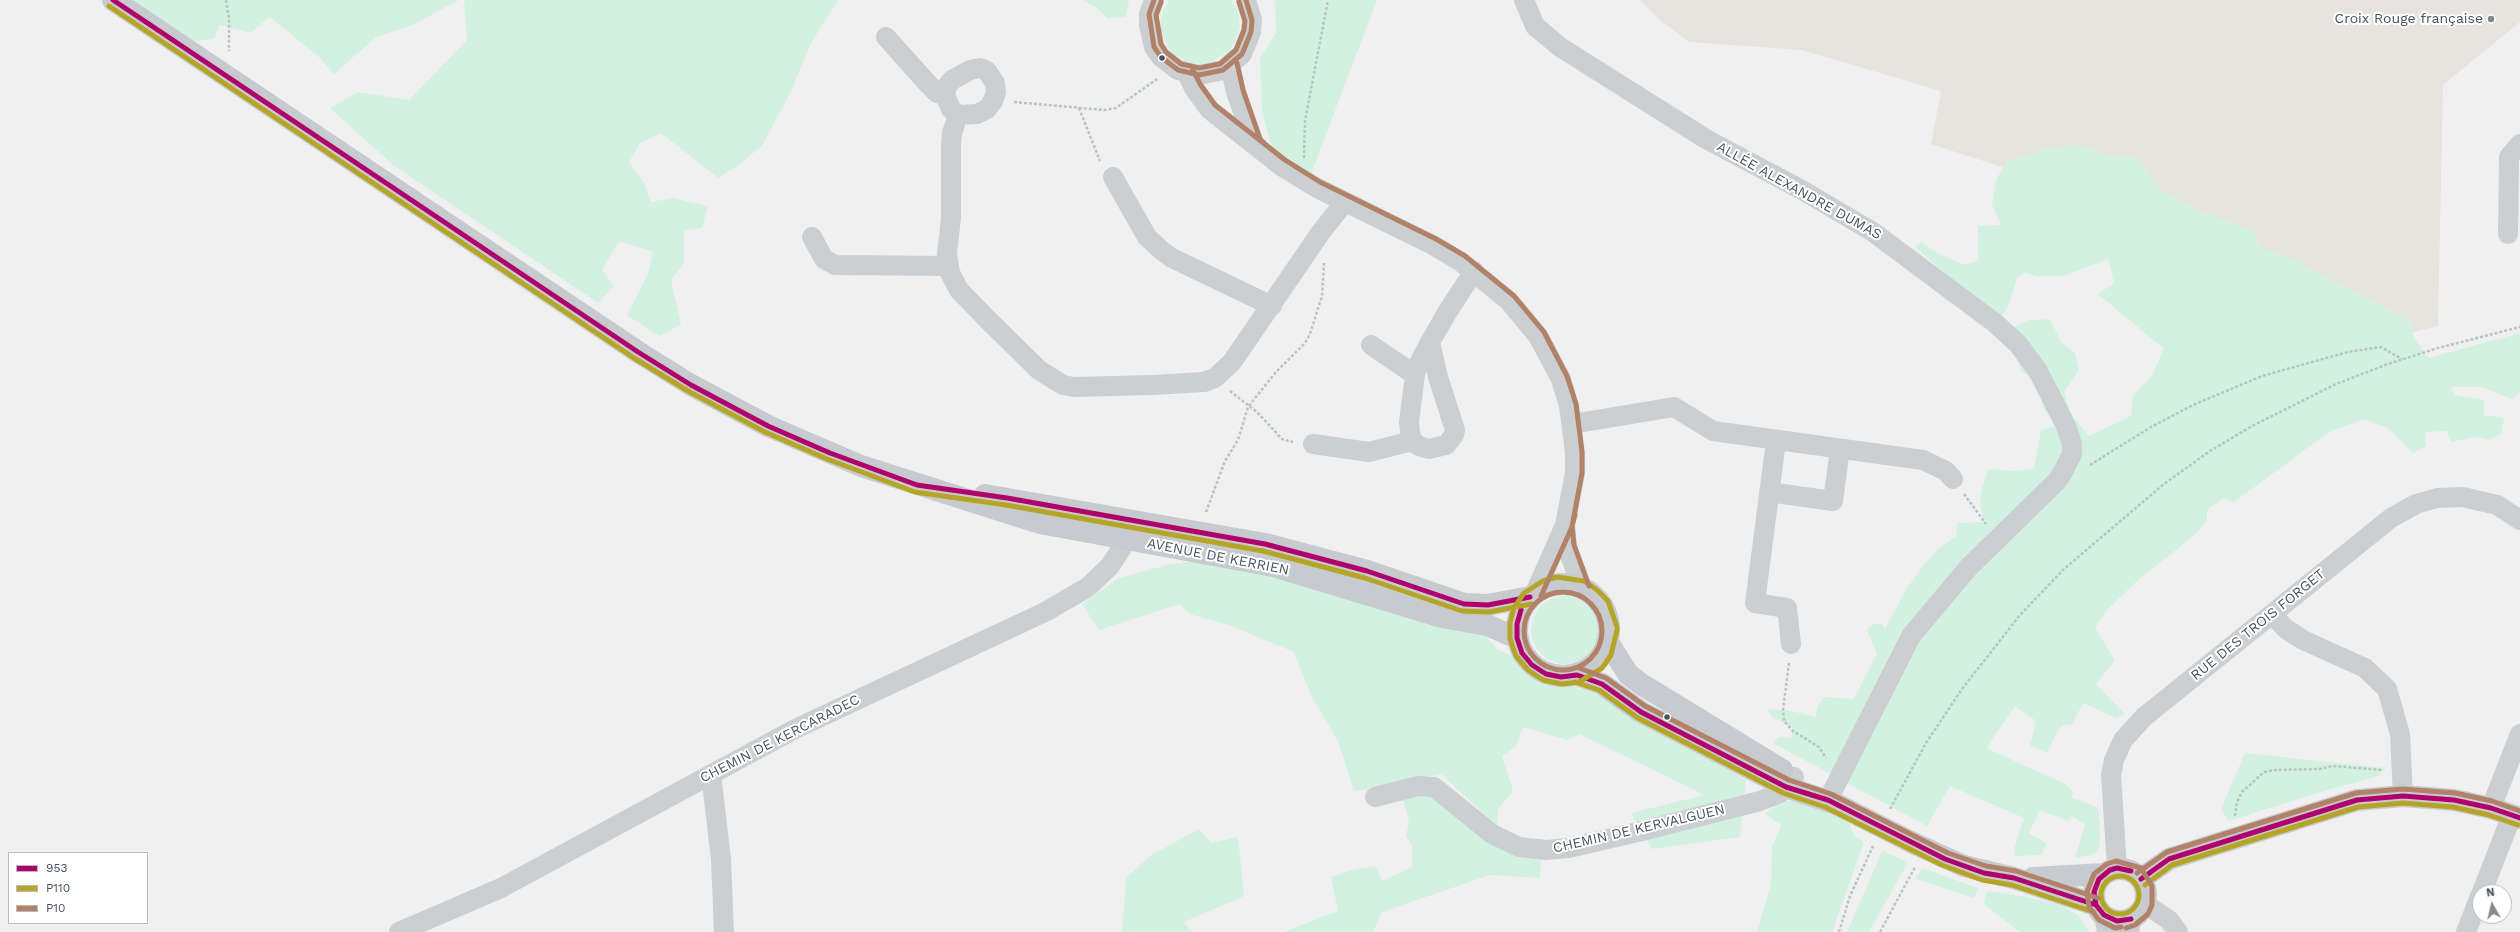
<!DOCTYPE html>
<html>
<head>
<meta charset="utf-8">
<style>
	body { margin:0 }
	#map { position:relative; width:2520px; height:932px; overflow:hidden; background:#f1f0f0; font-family:"Work Sans",sans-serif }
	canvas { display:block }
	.legend { position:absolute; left:8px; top:852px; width:140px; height:72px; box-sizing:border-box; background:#fff; border:1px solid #b5babf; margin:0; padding:5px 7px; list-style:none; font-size:12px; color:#46525e }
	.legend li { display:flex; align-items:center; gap:8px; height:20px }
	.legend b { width:20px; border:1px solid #b5babf }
	.north { position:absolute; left:2472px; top:884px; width:40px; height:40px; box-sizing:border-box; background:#fff; border:1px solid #b5babf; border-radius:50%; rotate:352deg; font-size:11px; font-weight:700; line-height:16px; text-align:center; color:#46525e }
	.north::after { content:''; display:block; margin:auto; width:14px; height:18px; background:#828991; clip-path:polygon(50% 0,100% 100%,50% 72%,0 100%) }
</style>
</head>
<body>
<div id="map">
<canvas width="2520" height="932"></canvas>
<ul class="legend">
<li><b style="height:5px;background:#b0006b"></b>953</li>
<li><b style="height:5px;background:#b5a526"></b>P110</li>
<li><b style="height:5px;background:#b18168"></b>P10</li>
</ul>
<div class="north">N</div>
</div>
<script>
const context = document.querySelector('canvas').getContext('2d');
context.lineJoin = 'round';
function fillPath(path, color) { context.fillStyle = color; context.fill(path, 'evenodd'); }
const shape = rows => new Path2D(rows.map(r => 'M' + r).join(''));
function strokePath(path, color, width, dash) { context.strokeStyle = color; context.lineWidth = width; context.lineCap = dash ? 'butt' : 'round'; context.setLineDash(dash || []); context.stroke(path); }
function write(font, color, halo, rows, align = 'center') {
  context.font = font + ' "Work Sans",sans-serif'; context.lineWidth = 4; context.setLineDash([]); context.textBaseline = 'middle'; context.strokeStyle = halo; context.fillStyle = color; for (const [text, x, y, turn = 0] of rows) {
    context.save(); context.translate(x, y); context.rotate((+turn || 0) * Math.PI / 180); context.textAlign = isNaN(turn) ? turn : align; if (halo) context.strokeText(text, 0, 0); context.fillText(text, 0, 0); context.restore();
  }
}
const commercial = shape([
	[1640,0,2520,0,2520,22,2443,85,2438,326,2389,338,2051,183,1931,144,1941,91,1802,50,1689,42,1660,20]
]);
const green = shape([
	[126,0,459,0,414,24,375,38,334,74,320,58,270,17,250,33,220,25,214,39,194,41,182,37],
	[464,0,838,0,811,43,791,91,762,146,737,166,718,178,661,133,640,143,629,162,644,183,651,202,673,198,708,206,702,228,684,231,684,263,671,280,681,325,659,336,627,315,648,274,653,252,619,241,602,270,614,286,598,303,393,165,330,108,358,92,409,100,467,40],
	[1082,0,1129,0,1126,17,1107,18,1096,7],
	[1169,0,1231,0,1238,11,1240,27,1235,42,1229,51,1212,62,1201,64,1190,63,1172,53,1161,34,1160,24,1162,13],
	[1275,0,1377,0,1311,174,1271,146,1262,110,1260,58,1276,33],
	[2076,145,2112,156,2138,158,2162,191,2199,211,2254,231,2260,247,2296,261,2410,321,2414,338,2429,358,2520,333,2520,392,2512,399,2481,387,2451,387,2454,395,2484,400,2484,415,2504,418,2501,434,2489,440,2477,437,2451,442,2447,431,2425,432,2426,446,2413,453,2389,429,2365,419,2333,430,2318,440,2233,503,2224,498,2207,510,2207,520,2196,534,2138,580,2105,612,2095,627,2115,661,2096,684,2125,714,2116,718,2083,703,2072,725,2065,724,2058,730,2047,753,2030,746,2036,721,2015,706,1986,748,2065,784,2073,791,2072,798,2095,806,2099,812,2100,841,2098,851,2091,855,2075,858,2085,825,2072,816,2068,821,2040,810,2029,833,2046,843,2042,855,2015,856,2014,849,2024,818,1950,786,1927,826,1773,743,1779,737,1791,738,1793,727,1772,717,1767,709,1791,711,1816,717,1818,706,1824,697,1854,699,1877,654,1867,630,1873,624,1882,624,1885,629,1907,588,1926,562,1939,548,1956,536,1957,523,1983,522,1980,496,1988,469,2016,471,2034,468,2041,430,2056,426,2042,406,2040,386,2021,371,2011,329,2028,320,2050,319,2061,342,2075,353,2079,370,2064,392,2071,414,2089,436,2131,416,2133,395,2152,376,2164,349,2098,294,2114,283,2108,259,2063,276,2037,276,2025,273,2017,278,2009,305,2001,317,1957,284,1915,247,1921,242,1939,254,1965,265,1978,260,1978,226,2001,225,1992,204,1997,178,2007,161,2050,148],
	[1199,561,1322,586,1481,631,1498,650,1518,658,1534,673,1597,694,1746,780,1740,837,1652,849,1631,813,1705,795,1579,734,1568,740,1523,727,1516,746,1502,756,1513,791,1498,809,1497,826,1441,774,1420,778,1460,820,1492,845,1541,859,1540,878,1490,875,1382,912,1373,932,1284,932,1338,911,1331,877,1356,869,1376,866,1382,881,1412,867,1412,845,1406,836,1409,820,1399,786,1354,791,1338,741,1311,695,1294,652,1231,626,1190,614,1179,604,1099,630,1082,604,1119,578,1171,564],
	'1531 630a34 34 0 1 1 68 0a34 34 0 1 1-68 0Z',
	[2245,753,2385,768,2379,776,2320,792,2229,821,2221,809],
	[1782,800,1820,805,1848,822,1854,835,1864,842,1832,932,1757,932,1771,884,1772,847,1781,825,1765,814],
	[1199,829,1211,843,1238,837,1244,896,1184,922,1192,932,1122,932,1126,878,1150,856],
	[1882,851,1908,862,1869,932,1847,932],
	[1922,868,1978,888,1974,898,1916,879],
	[1987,891,2027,897,2061,905,2079,916,2089,932,2020,932,1984,904]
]);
const path = shape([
	[226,0,229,19,229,51],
	[1014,102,1104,110,1116,108,1157,79],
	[1079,108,1100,161],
	[1304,158,1305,121,1328,0],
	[1230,391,1257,412,1282,439,1293,442],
	[2090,465,2151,427,2193,405,2262,376,2348,352,2381,347,2402,359],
	[1964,494,1986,524],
	[1206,512,1225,461,1238,440,1248,407,1276,372,1305,343,1310,334,1322,296,1324,263],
	[1789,663,1783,710,1784,721,1793,731,1819,747,1826,758],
	[1890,809,1926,743,1962,689,2020,615,2064,569,2164,484,2210,451,2252,426,2336,384,2388,364,2438,348,2520,327],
	[2235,816,2237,802,2242,792,2264,772,2274,770,2319,769,2333,766,2382,770],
	[1839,932,1850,896,1873,846],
	[1880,932,1915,867]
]);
const minor = shape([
	[1154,0,1149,14,1149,25,1154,47,1161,57,1178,70,1199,75,1223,70,1242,54,1251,32,1252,20,1246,0],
	[1524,0,1535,26,1560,47,1706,139,1802,190,1873,232,1995,323,2018,344,2038,371,2066,426,2072,444,2072,454,2063,472,2057,481,1968,568,1911,636,1828,800],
	[886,37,929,85,937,93,945,95],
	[1230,65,1236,92,1254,143],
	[1187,73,1194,88,1210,110,1281,166,1317,188,1433,245,1461,262,1509,301,1538,336,1561,379,1569,406,1575,453,1575,473,1565,525,1535,593],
	[958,115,977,114,987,109,993,101,996,92,995,83,987,71,980,68,970,70,952,80,947,86,945,95,951,109,958,115,952,133,951,146,951,218,947,254,950,273,959,290,988,320,1039,370,1063,385,1074,387,1152,385,1204,382,1215,378,1232,362,1321,232,1344,203],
	[1113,177,1147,237,1161,250,1172,258,1272,306],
	[2508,234,2509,157,2520,144],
	[812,237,824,259,835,265,948,266],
	[1430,342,1438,377,1455,430,1454,435,1446,445,1429,449,1419,446,1412,441,1410,432,1409,422,1415,375,1417,367,1430,342,1448,311,1474,271],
	[1371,345,1415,375],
	[1572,424,1674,407,1713,431,1923,460,1946,471,1953,479],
	[1776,441,1755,603,1787,608,1791,644],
	[1313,444,1369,452,1412,441],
	[1769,492,1833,501,1840,449],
	[1565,525,1567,547,1582,588],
	[2272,614,2286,629,2303,640,2365,668,2387,689,2400,734,2403,796],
	[711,774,721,859,724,932],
	[1375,797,1418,786,1434,787,1492,834,1519,847,1546,850,1569,848,1646,830,1760,801,1780,793,1794,777],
	[2491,808,2520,734],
	[2117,868,2111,775,2114,760,2123,740,2144,717,2391,518,2416,504,2437,498,2463,497,2497,505,2520,520],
	[2482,892,2512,815],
	[2145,904,2169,920,2178,932],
	[2104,915,2107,932],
	[399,932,501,888,795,729,1045,612,1088,587,1110,566,1123,546,1130,523],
	[2129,932,2131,919],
	[2466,932,2480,896]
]);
const primary = shape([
	[113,0,638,352,691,385,768,426,861,466,1040,523,1273,566,1442,617,1487,625,1517,638],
	[985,495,1265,544,1367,571,1464,604,1488,605,1530,597],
	'1517 630a46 46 0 1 1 92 0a46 46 0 1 1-92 0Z',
	[1608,642,1628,674,1641,684,1782,770],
	[1577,675,1602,684,1641,712,1751,769,1786,787,1836,804],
	[1913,843,1964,866,2014,878,2096,905],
	'2094 895a26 26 0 1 1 52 0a26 26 0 1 1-52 0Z',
	[2033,878,2104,874],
	[2141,879,2169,859,2357,800,2403,796,2454,800,2491,808,2520,818]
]);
const primaryBridge = shape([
	[1836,804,1913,843]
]);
const bus1 = shape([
	[113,0,638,352,691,385,768,426,830,453,917,485,1007,498,1265,544,1367,571,1464,604,1488,605,1530,597],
	[1521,610,1517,624,1517,638,1522,653,1532,665,1546,674,1561,677,1577,675],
	[1577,675,1602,684,1641,712,1786,787,1828,800,1945,859,1984,873,2014,878,2096,905],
	[2131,871,2117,868,2110,870,2099,879,2094,892,2096,905,2104,915,2117,921,2131,919],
	[2141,879,2169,859,2357,800,2403,796,2454,800,2491,808,2520,818]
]);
const bus2 = shape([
	[109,6,634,358,688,391,765,432,827,459,915,492,1006,505,1263,551,1365,578,1462,611,1489,612,1531,604],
	[1617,627,1608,601,1597,590,1584,581,1557,577,1543,581,1524,593,1514,608,1510,623,1510,639,1516,656,1528,670,1543,680,1562,684,1579,682,1602,668,1611,655,1617,630],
	[1575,682,1599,690,1638,718,1783,793,1825,807,1942,865,1982,880,2012,885,2094,912],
	'2101 895a19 19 0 1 1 38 0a19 19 0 1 1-38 0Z',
	[2145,885,2172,865,2358,807,2403,803,2453,807,2489,815,2518,825]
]);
const bus3 = shape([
	[1161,2,1156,15,1161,44,1166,52,1181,64,1199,68,1220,64,1236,50,1244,30,1245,21,1239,2],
	[1237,63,1243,90,1260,139,1264,143],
	[1193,70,1200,84,1215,105,1285,160,1320,182,1436,239,1465,256,1514,296,1544,332,1567,376,1576,404,1582,452,1582,473,1572,527,1541,596],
	[1575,515,1572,526,1574,545,1589,586],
	'1524 631a39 39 0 1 1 78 0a39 39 0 1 1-78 0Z',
	[1579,668,1606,678,1645,706,1789,780,1831,794,1948,853,1986,866,2016,871,2098,898],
	[2137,873,2167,852,2356,793,2403,789,2455,793,2492,801,2520,811],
	[2121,927,2115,928,2099,920,2089,907,2087,892,2094,874,2107,864,2116,861,2141,868,2152,886,2152,905,2148,914,2135,925,2126,928]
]);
const bus4 = shape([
	[1154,0,1149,14,1154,47,1161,57,1178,70,1199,75,1223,70,1242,54,1251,32,1252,20,1246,0]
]);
const markers = [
	[2491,19,4,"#828991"],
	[1162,58,3.5,"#46525e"],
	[1667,717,3.5,"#46525e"]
];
const poiNames = [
	["Croix Rouge française",2483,19]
];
const streetNames = [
	["ALLÉE ALEXANDRE DUMAS",1799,191,29],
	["AVENUE DE KERRIEN",1218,557,11],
	["RUE DES TROIS FORGET",2258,625,-39],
	["CHEMIN DE KERCARADEC",780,739,-27],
	["CHEMIN DE KERVALGUEN",1639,829,-13]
];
fillPath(commercial, '#e6e4de');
fillPath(green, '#d3f1e0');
strokePath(path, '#b8c6c2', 2.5, [3, 2]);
strokePath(minor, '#cccfd1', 20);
strokePath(primary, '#c7cbcf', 22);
strokePath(primaryBridge, '#c7cbcf', 22);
strokePath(bus1, '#b0006b', 5);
strokePath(bus2, '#b5a526', 5);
strokePath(bus3, '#b18168', 5);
strokePath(bus4, '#b18168', 5);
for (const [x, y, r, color] of markers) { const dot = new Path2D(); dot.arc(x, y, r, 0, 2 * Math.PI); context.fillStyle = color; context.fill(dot); strokePath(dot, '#fff', 1.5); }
write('14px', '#46525e', '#fff', poiNames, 'right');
write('14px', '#46525e', '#fff', streetNames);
</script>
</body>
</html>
